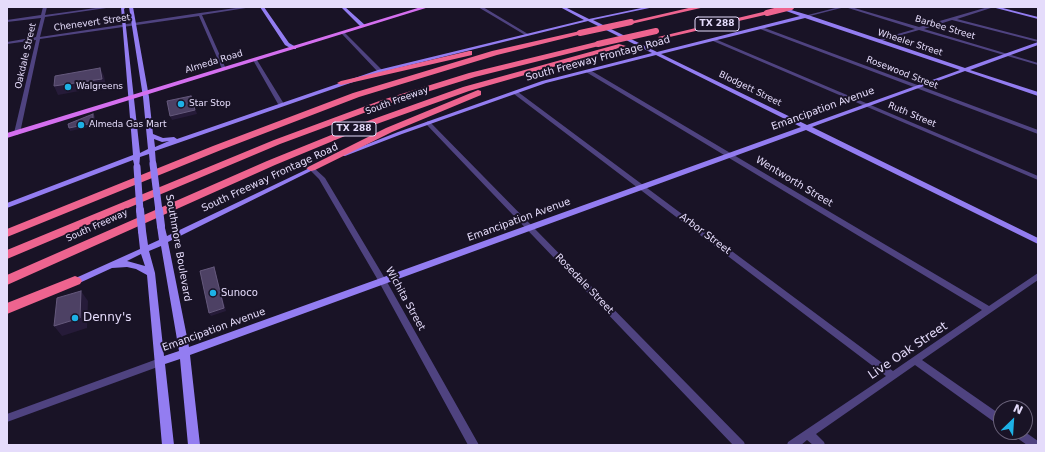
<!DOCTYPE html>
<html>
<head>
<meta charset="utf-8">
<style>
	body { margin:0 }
	#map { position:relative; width:1045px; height:452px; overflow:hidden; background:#191326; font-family:"DejaVu Sans",sans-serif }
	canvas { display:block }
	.frame { position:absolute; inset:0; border:8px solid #e5dcfb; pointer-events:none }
	.north { position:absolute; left:993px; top:400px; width:40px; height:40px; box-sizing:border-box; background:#191326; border:1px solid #6b637b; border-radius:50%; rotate:25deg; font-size:11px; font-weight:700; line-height:16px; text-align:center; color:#e5dcfb }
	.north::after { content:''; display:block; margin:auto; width:14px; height:18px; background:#1db1e6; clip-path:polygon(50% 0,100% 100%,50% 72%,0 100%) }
</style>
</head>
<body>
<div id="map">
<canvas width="1045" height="452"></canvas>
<div class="frame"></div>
<div class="north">N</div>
</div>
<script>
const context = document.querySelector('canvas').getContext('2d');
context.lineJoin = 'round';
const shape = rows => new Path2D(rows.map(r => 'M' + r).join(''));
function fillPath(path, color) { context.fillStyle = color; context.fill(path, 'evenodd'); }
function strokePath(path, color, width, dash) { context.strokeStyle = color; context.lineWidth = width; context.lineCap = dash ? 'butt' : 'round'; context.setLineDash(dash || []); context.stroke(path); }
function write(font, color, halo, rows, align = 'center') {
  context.font = font + ' "DejaVu Sans",sans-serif'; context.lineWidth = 4; context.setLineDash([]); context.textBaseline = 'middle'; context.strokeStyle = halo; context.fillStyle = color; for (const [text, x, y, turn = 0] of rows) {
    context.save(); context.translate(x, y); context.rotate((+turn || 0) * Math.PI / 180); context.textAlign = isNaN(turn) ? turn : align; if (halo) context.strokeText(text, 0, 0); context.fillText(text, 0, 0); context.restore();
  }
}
const street = shape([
	[43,7,47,7,45,15,103,7,113,7,45,17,40,37,200,13,243,7,252,7,202,15,226,69,224,70,222,69,199,16,40,39,20,133,17,135,14,133,36,40,7,44,7,42,36,37,41,18,7,22,7,20,41,15,43,7],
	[478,7,483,7,528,34,525,35,478,7],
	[839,7,845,7,806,17,804,16,839,7],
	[845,7,851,7,919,27,988,7,994,7,957,19,1038,40,1038,42,952,20,924,29,1038,63,1038,65,919,30,877,42,877,40,915,29,845,7],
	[760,27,762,27,1038,130,1038,134,760,29,760,27],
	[342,32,344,32,382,70,382,72,378,72,342,34,342,32],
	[713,39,715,39,1038,176,1038,180,713,41,713,39],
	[253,59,257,60,284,104,283,105,278,104,253,60,253,59],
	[586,70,590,70,989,306,1038,273,1038,280,922,360,1001,415,1001,425,997,424,915,365,816,434,824,442,825,445,813,445,807,440,801,445,787,445,788,442,886,376,514,94,514,92,518,92,893,371,982,310,586,72,586,70],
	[428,121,430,122,744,442,745,445,733,445,426,124,425,123,428,121],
	[311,166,313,167,325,178,387,282,479,445,468,445,379,282,319,179,308,168,311,166],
	[160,358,163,359,165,362,163,365,7,422,7,414,160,358],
	[1012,432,1025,432,1038,441,1038,445,1027,445,1013,435,1012,432]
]);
const secondary = shape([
	[121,7,126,7,124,9,140,153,148,149,143,97,129,7,133,7,149,97,153,134,163,138,174,137,177,139,378,70,584,20,560,7,565,7,589,19,646,7,654,7,593,20,657,52,800,16,775,7,781,7,808,15,965,68,1038,42,1038,45,970,70,1038,92,1038,96,965,71,812,127,1038,238,1038,244,806,130,190,355,200,445,188,445,180,359,165,364,174,445,162,445,147,275,136,269,127,267,112,268,75,285,72,286,69,285,67,283,69,281,140,249,138,231,139,229,142,228,146,231,148,245,159,240,157,226,158,224,164,224,167,236,316,165,320,165,321,166,168,242,189,347,801,127,656,55,546,83,402,134,345,156,341,156,340,155,398,132,542,81,652,53,588,21,382,72,155,151,156,164,155,165,151,165,150,164,149,154,140,157,139,168,135,168,133,160,7,208,7,203,133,155,121,7],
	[805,18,960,70,807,125,661,54,805,18],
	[154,139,162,142,169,141,155,147,154,139],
	[161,246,179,351,164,356,155,273,149,251,161,246],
	[141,254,145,266,127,261,141,254],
	[260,7,264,7,289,43,296,47,296,49,292,49,285,45,260,7],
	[341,7,345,7,365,25,365,27,361,27,341,7],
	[992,7,999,7,1038,17,1038,19,992,7]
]);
const primary = shape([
	[421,7,429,7,7,138,7,133,421,7]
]);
const highway = shape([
	[693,7,705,7,631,24,628,22,693,7],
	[767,11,770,13,769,14,661,39,658,37,767,11],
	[580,31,582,32,582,34,497,55,359,97,221,150,7,237,7,229,213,146,353,93,492,51,580,31],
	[596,42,599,42,599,46,475,77,388,104,280,144,7,259,7,250,274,140,382,100,469,73,596,42],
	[619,44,626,46,469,91,357,131,275,165,7,285,7,275,267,161,351,127,463,87,619,44],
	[469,51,472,51,472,55,341,85,337,83,341,81,469,51],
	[478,90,481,91,481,95,392,132,315,170,311,171,306,168,386,128,478,90],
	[75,276,80,278,82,281,80,284,7,314,7,303,75,276]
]);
const secondaryBridgeFar1 = shape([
	[153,164,159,211],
	[137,167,140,211]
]);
const secondaryBridge = shape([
	[140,210,142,231],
	[159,210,161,226]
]);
const highwayBridge = shape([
	[767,13,791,7],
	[580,33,631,22],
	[598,44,656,31]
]);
const shadedWall = shape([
	[100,68,104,76,106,86,58,95,54,86],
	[191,96,197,114,172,120,170,116],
	[93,114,95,116,95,126,70,131,69,128],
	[214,267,215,270,226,311,211,316,209,313],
	[81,291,88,301,87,328,62,336,54,326]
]);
const building = shape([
	[100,68,102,79,54,86,55,76,100,68],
	[191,96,195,110,170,116,167,101,191,96],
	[93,114,93,123,69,128,68,124,93,114],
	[214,267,224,308,209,313,200,271,214,267],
	[81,291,80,318,54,326,57,298,81,291]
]);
const markers = [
	[68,87,4,"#1db1e6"],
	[181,104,4,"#1db1e6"],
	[81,125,4,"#1db1e6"],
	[213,293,4,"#1db1e6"],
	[75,318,4,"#1db1e6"]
];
const farStreetnames = [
	["Chenevert Street",92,23,-8],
	["Barbee Street",945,28,17],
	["Wheeler Street",910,43,18],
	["Oakdale Street",26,56,-77],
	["Almeda Road",214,62,-17],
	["Rosewood Street",902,73,21],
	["Blodgett Street",750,89,26],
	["South Freeway",397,101,-20],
	["Ruth Street",912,115,23],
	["South Freeway",97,226,-24]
];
const shields = [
	[717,24,44],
	[354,129,44]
];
const shieldNames = [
	["TX 288",717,24],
	["TX 288",354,129]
];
const farPoinames = [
	["Walgreens",76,87],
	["Star Stop",189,104],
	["Almeda Gas Mart",89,125]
];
const streetNames = [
	["South Freeway Frontage Road",598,59,-15],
	["Emancipation Avenue",823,109,-20],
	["South Freeway Frontage Road",270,178,-25],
	["Wentworth Street",794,182,31],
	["Emancipation Avenue",519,220,-20],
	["Arbor Street",705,234,37],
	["Southmore Boulevard",178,248,80],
	["Rosedale Street",584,284,46],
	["Wichita Street",405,299,61],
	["Emancipation Avenue",214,330,-20]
];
const poiNames = [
	["Sunoco",221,293]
];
const nearPoinames = [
	["Denny's",83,318]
];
const nearStreetnames = [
	["Live Oak Street",908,351,-34]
];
fillPath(street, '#4f4380');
fillPath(secondary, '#937df1');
fillPath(primary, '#d46fef');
fillPath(highway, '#ee648f');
strokePath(secondaryBridgeFar1, '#937df1', 7);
strokePath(secondaryBridge, '#937df1', 8);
strokePath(highwayBridge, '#ee648f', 6);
fillPath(shadedWall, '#261b39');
fillPath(building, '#4d4164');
strokePath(building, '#65597c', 1);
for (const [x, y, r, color] of markers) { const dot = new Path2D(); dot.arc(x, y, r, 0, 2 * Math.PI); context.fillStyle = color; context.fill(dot); strokePath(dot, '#191326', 1.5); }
write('9px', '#e5dcfb', '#191326', farStreetnames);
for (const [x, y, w] of shields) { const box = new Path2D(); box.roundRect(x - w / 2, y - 7, w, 14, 3); context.fillStyle = '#191326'; context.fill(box); strokePath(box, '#e5dcfb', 1); }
write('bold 9px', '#e5dcfb', null, shieldNames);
write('9px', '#e5dcfb', '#191326', farPoinames, 'left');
write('10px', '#e5dcfb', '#191326', streetNames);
write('10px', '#e5dcfb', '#191326', poiNames, 'left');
write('12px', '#e5dcfb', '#191326', nearPoinames, 'left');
write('12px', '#e5dcfb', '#191326', nearStreetnames);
</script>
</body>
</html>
